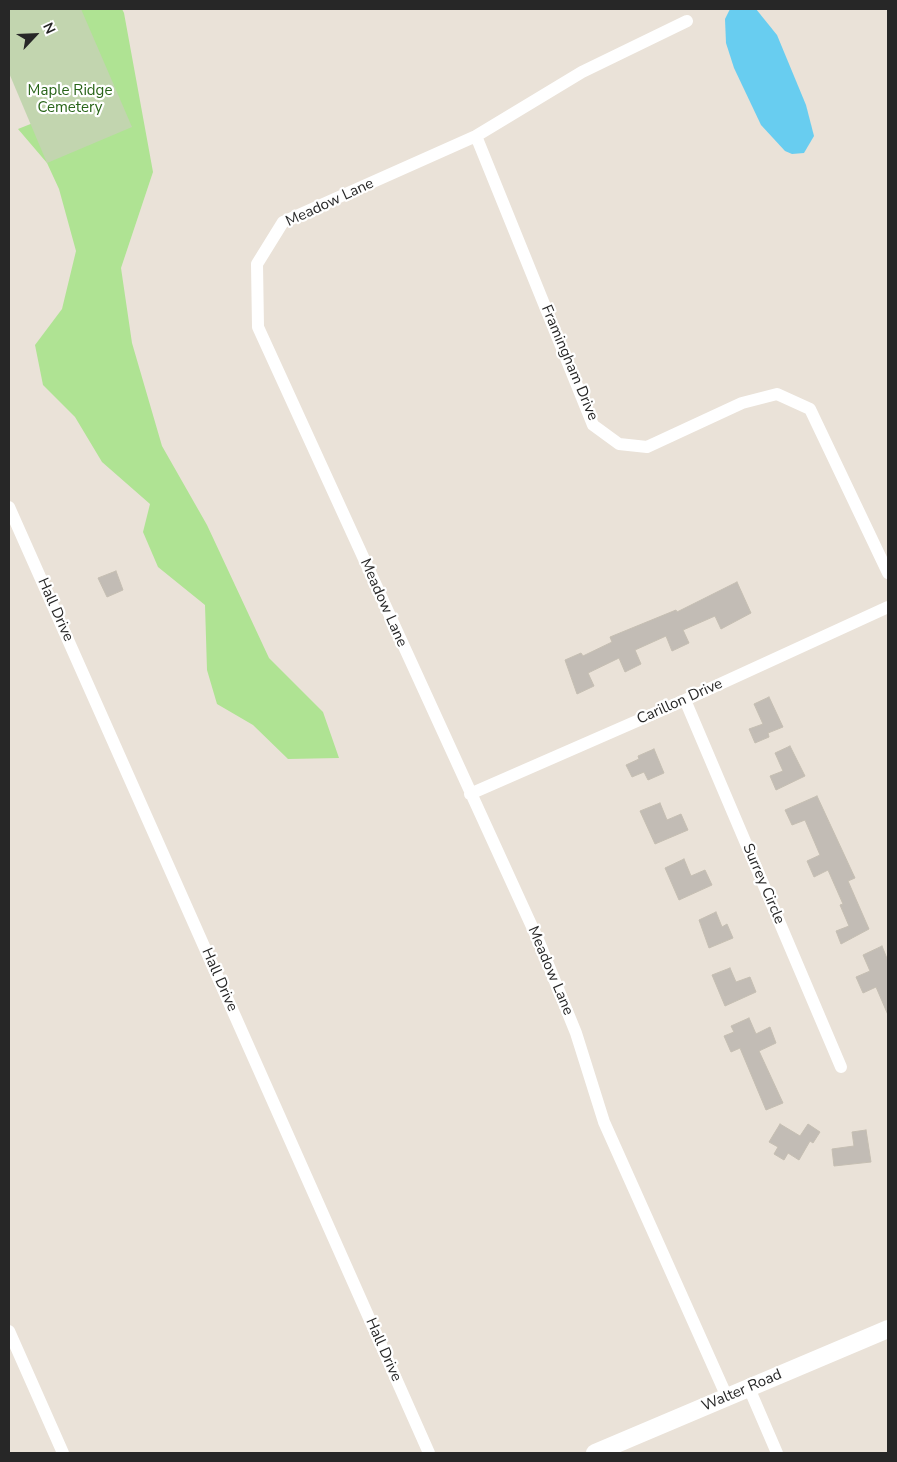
<!DOCTYPE html>
<html>
<head>
<meta charset="utf-8">
<style>
	body { margin:0 }
	#map { position:relative; width:897px; height:1462px; overflow:hidden; background:#eae2d8; font-family:"Nunito Sans",sans-serif }
	canvas { display:block }
	.frame { position:absolute; inset:0; border:10px solid #272727; pointer-events:none }
	.north { position:absolute; left:10px; top:10px; width:50px; height:50px; -webkit-text-stroke:4px #fff; paint-order:stroke; rotate:65deg; font-size:14px; font-weight:700; line-height:20px; text-align:center; color:#272727 }
	.north::after { content:''; display:block; margin:auto; width:18px; height:22px; background:#272727; clip-path:polygon(50% 0,100% 100%,50% 72%,0 100%) }
</style>
</head>
<body>
<div id="map">
<canvas width="897" height="1462"></canvas>
<div class="frame"></div>
<div class="north">N</div>
</div>
<script>
const context = document.querySelector('canvas').getContext('2d');
context.lineJoin = 'round';
function fillPath(path, color) { context.fillStyle = color; context.fill(path, 'evenodd'); }
const shape = rows => new Path2D(rows.map(r => 'M' + r).join(''));
function strokePath(path, color, width, dash) { context.strokeStyle = color; context.lineWidth = width; context.lineCap = dash ? 'butt' : 'round'; context.setLineDash(dash || []); context.stroke(path); }
function write(font, color, halo, rows, align = 'center') {
  context.font = font + ' "Nunito Sans",sans-serif'; context.lineWidth = 4.5; context.setLineDash([]); context.textBaseline = 'middle'; context.strokeStyle = halo; context.fillStyle = color; for (const [text, x, y, turn = 0] of rows) {
    context.save(); context.translate(x, y); context.rotate((+turn || 0) * Math.PI / 180); context.textAlign = isNaN(turn) ? turn : align; if (halo) context.strokeText(text, 0, 0); context.fillText(text, 0, 0); context.restore();
  }
}
const green = shape([
	[76,9,122,9,124,13,153,172,121,268,132,343,162,446,207,525,269,658,323,712,339,758,288,759,253,725,217,704,207,670,205,605,158,567,143,532,150,504,102,462,75,417,43,385,35,345,62,309,76,251,59,189,47,163,18,129,98,97]
]);
const cemetery = shape([
	[9,9,81,9,132,127,47,163,9,73]
]);
const water = shape([
	[730,9,756,9,777,35,806,105,814,136,804,153,792,154,785,151,761,125,734,68,726,43,725,19]
]);
const building = shape([
	[116,571,123,590,107,597,98,578,116,571],
	[737,582,751,613,721,629,715,616,683,630,689,643,672,651,666,636,635,650,641,664,625,672,619,658,588,673,594,686,577,694,565,660,581,653,583,656,612,642,610,637,676,610,677,612,737,582],
	[769,697,783,727,768,733,769,737,755,743,749,729,763,724,754,704,769,697],
	[790,746,805,776,776,790,770,776,783,771,775,753,790,746],
	[654,749,664,773,648,780,644,772,632,777,626,765,639,759,638,756,654,749],
	[817,796,855,878,848,881,869,929,841,944,836,931,849,926,840,905,843,904,828,870,814,877,807,861,820,855,805,820,792,825,785,810,817,796],
	[660,803,667,820,681,814,688,830,655,844,640,811,660,803],
	[684,859,691,876,705,870,712,885,679,900,665,868,684,859],
	[716,912,722,927,727,924,733,938,709,948,699,920,716,912],
	[882,946,888,961,888,1015,876,987,863,993,856,977,870,971,863,955,882,946],
	[730,968,736,982,750,977,756,992,725,1006,712,975,730,968],
	[749,1018,756,1034,770,1027,776,1043,759,1051,783,1103,766,1110,740,1048,731,1052,724,1036,734,1032,731,1026,749,1018],
	[780,1124,800,1136,808,1124,820,1132,813,1143,810,1141,799,1160,788,1153,784,1160,774,1154,778,1147,769,1142,780,1124],
	[866,1130,871,1162,834,1166,832,1149,854,1146,852,1132,866,1130]
]);
const street = shape([
	[687,21,582,72,476,136,283,222,257,264,258,327,539,942,576,1033,604,1122,727,1397],
	[476,136,593,425,619,444,647,447,742,403,777,394,810,409,888,573],
	[9,507,429,1453],
	[685,700,841,1067],
	[470,794,685,700,888,607],
	[9,1331,63,1453],
	[749,1388,777,1453]
]);
const secondary = shape([
	[595,1453,888,1329]
]);
const parkNames = [
	["Maple Ridge",70,91],
	["Cemetery",70,108]
];
const streetNames = [
	["Meadow Lane",330,203,-25],
	["Framingham Drive",569,363,67],
	["Meadow Lane",383,603,66],
	["Hall Drive",55,610,66],
	["Carillon Drive",680,702,-24],
	["Surrey Circle",763,884,67],
	["Meadow Lane",550,971,67],
	["Hall Drive",219,980,66],
	["Hall Drive",383,1350,66],
	["Walter Road",742,1391,-23]
];
fillPath(green, '#afe393');
fillPath(cemetery, '#c2d5af');
fillPath(water, '#68cdf0');
fillPath(building, '#c2bcb5');
strokePath(building, '#c5beb2', 1);
strokePath(street, '#fff', 12);
strokePath(secondary, '#fff', 18);
write('15px', '#286418', '#fff', parkNames);
write('15px', '#272727', '#fff', streetNames);
</script>
</body>
</html>
